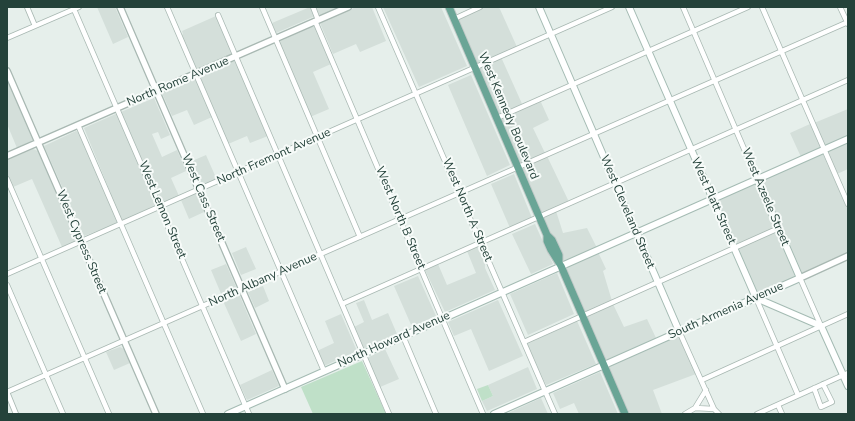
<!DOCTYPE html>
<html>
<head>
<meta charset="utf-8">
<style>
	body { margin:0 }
	#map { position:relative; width:855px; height:421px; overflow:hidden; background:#e6efeb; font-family:"Nunito Sans",sans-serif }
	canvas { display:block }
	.frame { position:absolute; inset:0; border:8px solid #24423a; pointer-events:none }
</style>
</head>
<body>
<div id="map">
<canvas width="855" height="421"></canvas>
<div class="frame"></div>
</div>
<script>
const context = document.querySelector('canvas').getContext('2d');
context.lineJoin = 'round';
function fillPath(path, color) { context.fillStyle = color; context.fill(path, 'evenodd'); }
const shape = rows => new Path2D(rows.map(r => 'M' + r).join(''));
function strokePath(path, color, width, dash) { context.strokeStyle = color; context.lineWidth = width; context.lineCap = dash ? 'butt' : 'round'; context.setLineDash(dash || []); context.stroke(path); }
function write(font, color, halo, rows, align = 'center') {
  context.font = font + ' "Nunito Sans",sans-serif'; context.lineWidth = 4; context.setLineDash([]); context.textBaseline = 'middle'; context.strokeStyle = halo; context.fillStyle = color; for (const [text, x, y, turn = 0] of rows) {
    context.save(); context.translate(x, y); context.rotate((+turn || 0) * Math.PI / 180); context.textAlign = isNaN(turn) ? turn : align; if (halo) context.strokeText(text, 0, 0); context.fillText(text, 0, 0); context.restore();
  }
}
const built = shape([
	[97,7,115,7,128,37,113,44],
	[310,7,315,16,276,33,272,23],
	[315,7,340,7,320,16],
	[356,7,372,7,386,41,360,52,356,44,333,54,320,23],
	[383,7,441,7,467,66,419,87],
	[485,7,499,7,517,47,476,66,456,19],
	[216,16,232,53,231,55,197,70,181,35,183,34,182,31],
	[310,27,315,27,331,64,313,72,329,109,310,117,278,42],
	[501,57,523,106,497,118,475,68],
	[236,61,268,136,250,143,247,136,228,144,200,77,231,62],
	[471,75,510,165,487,176,448,85],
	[194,78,197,82,212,117,194,125,187,110,172,116,162,93],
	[7,79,33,140,17,148,7,124],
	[154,98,170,135,161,139,158,132,152,134,162,157,177,150,186,171,171,178,179,196,161,204,121,112],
	[540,100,549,120,533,128,545,153,519,164,499,118],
	[848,109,848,137,825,147,814,123],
	[118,113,157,204,156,206,122,221,111,198,111,194,84,128],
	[810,124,821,148,801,157,790,133],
	[76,131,79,132,118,223,84,236,44,146],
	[848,141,848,169,837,174,826,150],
	[33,149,38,151,76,240,76,241,62,247,32,179,13,187,7,174,7,160],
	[822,152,848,210,848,254,801,275,760,180],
	[206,155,217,180,203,187,192,161],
	[547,156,569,202,541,214,521,168],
	[514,174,532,218,510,228,491,184],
	[756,182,776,227,735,246,716,199],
	[196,193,204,212,189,219,181,200],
	[556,211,563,233,587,228,597,248,562,264,542,218],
	[535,224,553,264,531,274,512,234],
	[778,231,797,277,757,295,737,249],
	[477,246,485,262,485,268,495,290,445,312,425,270,438,264,447,285,476,273,467,251],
	[246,247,256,269,241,275,232,253],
	[598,252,606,269,603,271,612,301,583,313,563,267],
	[226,264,237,289,222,296,211,270],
	[557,273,574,314,528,335,510,294],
	[418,276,436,316,412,327,394,286],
	[263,286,269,301,255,308,248,292],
	[239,294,256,334,241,341,223,301],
	[364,300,372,320,388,313,397,334,363,349,354,327,364,322,356,303],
	[498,300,523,356,489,371,471,329,454,336,448,322],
	[613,304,624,327,647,319,656,338,676,331,605,363,585,317],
	[341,314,357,351,324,366,317,351,334,343,325,321],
	[577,321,596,364,546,385,527,344],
	[678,334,696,374,653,390,662,414,628,414,606,366],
	[120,347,124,349,130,363,114,370,106,352],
	[385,349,399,379,380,387,367,358],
	[528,367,537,389,487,411,482,401,493,396,488,385],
	[272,370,279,386,247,400,240,385],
	[600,372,618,414,579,414,574,403,560,409,553,393],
	[541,398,548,414,506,414]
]);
const green = shape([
	[362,361,386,414,313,414,301,387],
	[488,385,493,396,482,401,477,389]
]);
const minor = shape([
	[27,7,35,26],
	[73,7,249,414],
	[167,7,324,371],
	[262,7,360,237],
	[313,7,318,20],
	[378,7,555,414],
	[683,7,757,179],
	[762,7,848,204],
	[840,7,848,24],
	[218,15,389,414],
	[454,19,480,7],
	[315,21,483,414],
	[7,38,79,7],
	[497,118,748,7],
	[78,125,203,414],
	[7,179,109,414],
	[7,274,612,7],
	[800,278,821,326],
	[7,285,63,414],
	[756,298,798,395],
	[342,304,848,80],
	[679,331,714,409,719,414],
	[403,336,436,414],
	[524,342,779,228],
	[702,380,848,314],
	[814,388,821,407,832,402,823,384],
	[7,392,848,22],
	[7,392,16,414],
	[778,405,782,414],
	[695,408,706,390],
	[685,414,695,408,714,409],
	[757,414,848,373]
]);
const tertiary = shape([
	[120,7,285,389],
	[7,71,156,414],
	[7,156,348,7],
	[800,278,848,256]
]);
const secondary = shape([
	[539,7,679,331],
	[629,7,756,298],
	[756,298,821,326,848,386],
	[228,414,848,139],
	[494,414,800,278,757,179]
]);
const primary = shape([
	[449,7,547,235,552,240,559,255,559,262],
	[547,235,547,241,551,250,561,266,625,414]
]);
const streetNames = [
	["North Rome Avenue",178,82,-23],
	["West Kennedy Boulevard",508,116,67],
	["North Fremont Avenue",274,157,-24],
	["West Azeele Street",765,197,67],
	["West Cass Street",203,198,67],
	["West Platt Street",713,201,66],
	["West Lemon Street",162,210,67],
	["West North A Street",467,210,67],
	["West Cleveland Street",627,212,67],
	["West North B Street",400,218,67],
	["West Cypress Street",81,242,67],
	["North Albany Avenue",263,280,-24],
	["South Armenia Avenue",726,311,-24],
	["North Howard Avenue",394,340,-24]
];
fillPath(built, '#d4dfda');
fillPath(green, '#bfe0c8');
strokePath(minor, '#a8b8b2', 6);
strokePath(tertiary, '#a8b8b2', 8);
strokePath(secondary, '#a4bbb3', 8);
strokePath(primary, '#c2cac8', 9);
strokePath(minor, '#fff', 4.5);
strokePath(tertiary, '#fff', 5.5);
strokePath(secondary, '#fff', 6);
strokePath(primary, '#6aa596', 7);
write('12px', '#24423a', '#f7fbf9', streetNames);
</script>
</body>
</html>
